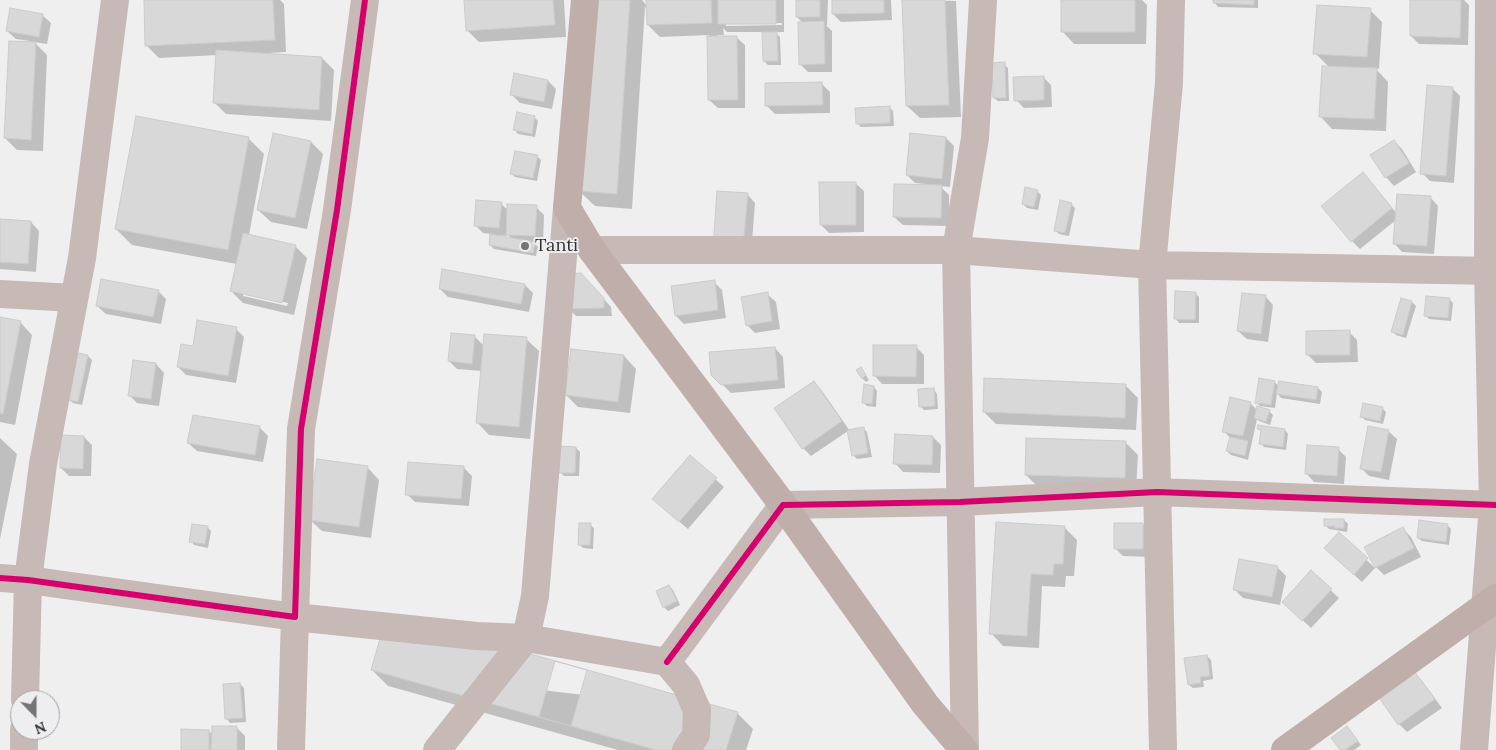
<!DOCTYPE html>
<html>
<head>
<meta charset="utf-8">
<style>
	body { margin:0 }
	#map { position:relative; width:1496px; height:750px; overflow:hidden; background:#efeff0; font-family:Lora,serif }
	canvas { display:block }
	.north { position:absolute; left:10px; top:690px; width:50px; height:50px; box-sizing:border-box; background:#eeeef1; border:1px solid #a2a2a5; border-radius:50%; rotate:158deg; font-size:14px; font-weight:700; line-height:20px; text-align:center; color:#313132 }
	.north::after { content:''; display:block; margin:auto; width:18px; height:22px; background:#747474; clip-path:polygon(50% 0,100% 100%,50% 72%,0 100%) }
</style>
</head>
<body>
<div id="map">
<canvas width="1496" height="750"></canvas>
<div class="north">N</div>
</div>
<script>
const context = document.querySelector('canvas').getContext('2d');
context.lineJoin = 'round';
function fillPath(path, color) { context.fillStyle = color; context.fill(path, 'evenodd'); }
const shape = rows => new Path2D(rows.map(r => 'M' + r).join(''));
function strokePath(path, color, width, dash) { context.strokeStyle = color; context.lineWidth = width; context.lineCap = dash ? 'butt' : 'round'; context.setLineDash(dash || []); context.stroke(path); }
function write(font, color, halo, rows, align = 'center') {
  context.font = font + ' Lora,serif'; context.lineWidth = 4; context.setLineDash([]); context.textBaseline = 'middle'; context.strokeStyle = halo; context.fillStyle = color; for (const [text, x, y, turn = 0] of rows) {
    context.save(); context.translate(x, y); context.rotate((+turn || 0) * Math.PI / 180); context.textAlign = isNaN(turn) ? turn : align; if (halo) context.strokeText(text, 0, 0); context.fillText(text, 0, 0); context.restore();
  }
}
const shadow = shape([
	[145,0,280,0,284,4,286,52,268,53,268,55,322,58,334,70,331,121,226,114,214,102,217,55,159,58,147,46],
	[465,0,564,0,566,37,479,42,467,30],
	[592,0,642,0,647,6,647,0,784,0,784,32,775,32,780,37,781,65,768,65,764,61,764,32,727,32,723,28,724,35,717,35,717,37,736,37,745,45,745,108,718,108,709,100,709,35,660,37,648,25,647,8,645,7,632,209,595,206,579,191],
	[726,23,782,23,782,25,726,26],
	[797,0,828,0,827,25,826,25,832,31,832,72,808,72,800,64,803,23,797,17],
	[833,0,891,0,892,20,841,22,833,14],
	[903,0,956,1,961,117,920,118,907,106],
	[1062,0,1142,0,1147,5,1146,44,1074,44,1062,31],
	[1215,0,1258,0,1258,8,1218,7,1215,3],
	[1412,0,1464,0,1469,5,1468,45,1419,44,1411,36],
	[1370,10,1382,22,1379,69,1375,68,1388,82,1386,131,1332,129,1320,116,1329,67,1315,53],
	[42,15,51,23,47,44,34,42,47,55,43,151,17,150,5,138,30,41,16,39,7,31],
	[1004,64,1008,68,1009,101,998,101,994,98],
	[1043,77,1051,85,1052,107,1024,108,1016,100],
	[548,81,556,89,552,109,520,103,512,95],
	[821,83,830,92,830,113,775,114,767,106],
	[1452,88,1460,96,1454,183,1430,181,1422,173],
	[890,108,893,111,894,126,861,127,857,123],
	[534,117,538,121,535,137,518,134,515,130],
	[248,138,264,154,249,235,295,246,307,258,294,315,243,303,231,291,237,264,132,245,116,229],
	[243,293,288,303,287,306,243,296],
	[946,138,954,146,950,187,940,186,949,195,949,226,903,225,894,217,926,186,926,184,915,183,907,175],
	[1394,141,1402,149,1416,172,1394,186,1386,177,1372,155],
	[311,142,323,154,307,229,271,222,258,210],
	[537,156,541,160,537,181,515,177,512,174],
	[1371,182,1397,214,1430,197,1438,206,1434,254,1402,252,1394,243,1396,220,1360,249,1352,241],
	[855,183,864,191,864,232,829,233,821,225],
	[1037,191,1041,195,1038,210,1027,208,1023,204],
	[747,194,755,203,751,255,722,255],
	[501,204,508,210,536,207,544,215,543,244,534,243,538,247,536,256,494,249,490,245,492,234,483,233,475,225],
	[507,234,512,239,498,237,498,235,507,236],
	[1071,204,1075,208,1069,236,1059,234,1055,230],
	[0,220,31,222,39,231,36,272,0,269],
	[714,282,722,290,726,318,684,324,676,316],
	[589,283,611,307,612,316,576,316,568,308],
	[525,285,533,293,529,312,448,297,440,289],
	[158,291,166,299,161,324,106,314,97,306],
	[1195,293,1199,297,1199,323,1179,323,1176,319],
	[767,294,776,302,780,329,755,333,747,325],
	[1265,296,1273,305,1268,342,1247,339,1238,331],
	[1449,299,1453,303,1451,321,1429,319,1425,315],
	[1402,300,1412,302,1416,306,1406,338,1396,335,1392,331],
	[0,319,20,322,32,335,15,425,0,422],
	[236,329,244,337,236,383,186,375,178,367,194,347],
	[1349,332,1357,340,1358,362,1316,363,1307,354],
	[475,337,484,346,526,339,539,351,530,439,489,435,477,422,482,371,457,369,449,361],
	[916,347,924,355,924,384,882,384,874,375],
	[775,348,783,357,785,388,731,393,721,383],
	[572,350,624,356,636,369,630,413,578,407,566,395],
	[88,356,92,360,82,405,73,403,69,400],
	[135,361,156,364,164,373,159,406,137,403,129,395],
	[861,368,869,380,866,382,862,378],
	[814,382,822,391,850,431,863,428,867,432,872,457,857,459,853,455,848,431,811,456,803,448],
	[1274,382,1279,386,1280,382,1318,388,1322,392,1320,404,1281,398,1277,393,1275,408,1260,406,1256,402],
	[1126,386,1138,398,1136,430,996,424,984,412],
	[874,387,877,391,876,407,867,406,863,402],
	[934,390,937,394,938,409,924,410,920,406],
	[1250,403,1257,410,1269,411,1273,415,1270,425,1259,421,1257,419,1248,460,1231,455,1227,451,1230,438,1224,431],
	[1382,408,1386,412,1383,424,1365,420,1361,416],
	[260,428,268,436,263,462,197,451,188,443],
	[1259,429,1285,430,1288,434,1286,450,1264,447,1261,443,1262,433],
	[1388,431,1397,439,1389,480,1369,476,1361,468],
	[84,437,92,445,91,476,69,476,61,468],
	[933,437,941,445,940,473,903,472,895,463],
	[0,438,17,454,0,539],
	[1125,442,1138,455,1136,490,1038,487,1026,475],
	[576,448,580,452,579,476,564,476,560,472],
	[1338,449,1346,457,1344,484,1314,482,1306,473],
	[691,457,724,487,688,529,662,507],
	[367,467,379,480,371,538,322,531,309,519],
	[464,468,472,476,469,506,415,502,407,494],
	[1344,520,1348,524,1347,532,1329,529,1325,525],
	[997,524,1064,527,1077,540,1074,576,1066,576,1065,587,1042,586,1039,648,1003,646,991,633],
	[1143,524,1151,532,1151,557,1123,556,1115,548],
	[590,525,594,528,593,549,583,548,579,544],
	[1447,525,1451,529,1449,545,1422,541,1418,538],
	[207,527,211,531,208,548,194,545,191,541],
	[1403,529,1411,537,1421,557,1384,575,1376,567],
	[1339,534,1375,568,1362,582,1334,556],
	[1278,568,1286,576,1280,605,1243,598,1235,590],
	[1311,572,1339,598,1311,628,1292,610],
	[669,586,673,590,680,605,668,611,664,607],
	[1207,656,1211,660,1213,679,1203,681,1204,687,1193,688,1189,685],
	[372,670,737,713,753,729,746,750,618,750,388,686],
	[1414,673,1422,681,1442,708,1407,732,1399,724],
	[240,684,244,688,246,722,230,723,227,719],
	[237,728,245,736,245,750,182,750,209,731,213,736],
	[1351,732,1361,745,1354,750,1342,750]
]);
const building = shape([
	[144,0,273,0,275,40,145,46,144,0],
	[464,0,553,0,555,25,466,31,464,0],
	[590,0,630,0,617,194,578,191,590,0],
	[646,0,711,0,712,23,647,25,646,0],
	[718,0,776,0,776,24,718,24,718,0],
	[796,0,820,0,820,17,796,17,796,0],
	[832,0,884,0,884,13,832,14,832,0],
	[902,0,945,0,949,105,906,106,902,0],
	[1061,0,1135,0,1135,32,1061,32,1061,0],
	[1213,0,1254,0,1254,5,1213,3,1213,0],
	[1410,0,1461,0,1460,38,1410,36,1410,0],
	[1317,5,1371,8,1367,57,1313,54,1317,5],
	[10,8,43,14,39,37,6,31,10,8],
	[824,21,825,64,799,65,798,22,824,21],
	[762,32,777,32,778,61,763,61,762,32],
	[707,36,737,36,738,100,708,100,707,36],
	[9,41,36,42,31,140,4,138,9,41],
	[216,50,322,57,319,110,213,103,216,50],
	[1005,62,1006,98,993,98,992,63,1005,62],
	[1322,66,1377,68,1374,119,1319,117,1322,66],
	[514,73,548,80,544,102,510,95,514,73],
	[1044,76,1044,100,1014,101,1013,77,1044,76],
	[822,82,823,105,765,106,765,83,822,82],
	[1427,85,1453,87,1446,176,1420,174,1427,85],
	[890,106,890,123,856,124,855,108,890,106],
	[517,112,535,116,532,134,513,130,517,112],
	[136,116,249,137,228,250,115,229,136,116],
	[273,133,311,141,295,218,257,210,273,133],
	[910,133,946,137,942,179,906,175,910,133],
	[1394,140,1409,163,1385,178,1370,155,1394,140],
	[515,151,538,155,533,178,510,174,515,151],
	[1363,172,1392,208,1351,242,1321,206,1363,172],
	[819,182,856,182,856,225,820,225,819,182],
	[894,184,942,185,941,218,893,217,894,184],
	[1025,187,1038,190,1034,207,1022,204,1025,187],
	[717,191,748,193,743,248,713,248,717,191],
	[1397,194,1431,196,1427,246,1393,244,1397,194],
	[476,200,502,202,499,228,474,226,476,200],
	[1060,200,1072,203,1065,233,1054,231,1060,200],
	[507,204,537,205,535,236,506,235,507,204],
	[0,219,31,221,28,264,0,262,0,219],
	[243,233,296,245,282,303,230,291,243,233],
	[490,234,535,242,533,253,489,245,490,234],
	[442,269,525,284,521,304,439,289,442,269],
	[581,273,604,298,604,308,567,309,566,274,581,273],
	[101,279,159,290,153,317,96,306,101,279],
	[715,280,718,310,675,316,671,286,715,280],
	[1175,291,1196,292,1195,320,1174,319,1175,291],
	[768,292,772,321,746,326,741,297,768,292],
	[1242,293,1266,295,1261,334,1237,331,1242,293],
	[1426,296,1450,298,1448,318,1424,316,1426,296],
	[1401,298,1412,301,1403,335,1391,332,1401,298],
	[0,317,21,321,3,414,0,413,0,317],
	[197,320,237,327,228,376,177,367,181,344,193,346,197,320],
	[1350,330,1350,355,1306,355,1306,331,1350,330],
	[451,333,475,335,472,364,448,361,451,333],
	[484,334,527,337,519,427,476,423,484,334],
	[873,345,917,345,916,377,873,376,873,345],
	[775,347,778,380,721,385,711,375,709,352,775,347],
	[571,349,624,355,618,402,565,395,571,349],
	[78,353,88,355,78,402,67,400,78,353],
	[133,360,156,363,151,399,128,396,133,360],
	[861,367,866,375,862,379,856,370,861,367],
	[984,378,1126,384,1125,418,983,412,984,378],
	[1259,378,1275,381,1271,405,1255,403,1259,378],
	[814,381,842,421,802,449,774,408,814,381],
	[1279,381,1318,387,1316,400,1276,394,1279,381],
	[864,384,874,386,872,404,862,403,864,384],
	[934,388,935,406,919,407,918,389,934,388],
	[1230,397,1251,402,1243,436,1222,432,1230,397],
	[1363,403,1383,407,1380,421,1360,417,1363,403],
	[1257,406,1270,410,1266,422,1254,418,1257,406],
	[193,415,260,426,255,455,187,443,193,415],
	[1258,425,1285,429,1283,447,1259,444,1261,430,1257,429,1258,425],
	[1368,426,1389,430,1381,472,1360,469,1368,426],
	[864,427,868,453,852,456,847,430,864,427],
	[895,434,933,436,932,465,893,464,895,434],
	[61,435,84,436,83,469,60,468,61,435],
	[1230,437,1248,441,1245,456,1226,451,1230,437],
	[1026,438,1126,441,1125,478,1025,475,1026,438],
	[1307,445,1339,447,1337,476,1305,474,1307,445],
	[560,446,576,447,575,473,559,473,560,446],
	[690,455,717,478,679,522,652,499,690,455],
	[317,459,368,466,359,527,308,520,317,459],
	[408,462,464,466,461,499,405,495,408,462],
	[1324,519,1344,519,1344,528,1334,528,1335,526,1324,526,1324,519],
	[1419,520,1448,524,1446,542,1417,538,1419,520],
	[996,522,1065,526,1063,564,1054,564,1053,575,1031,574,1027,636,989,634,996,522],
	[579,523,591,523,590,545,578,545,579,523],
	[1114,523,1143,523,1143,549,1114,549,1114,523],
	[192,524,208,526,205,544,189,542,192,524],
	[1403,527,1414,548,1375,568,1364,547,1403,527],
	[1339,532,1368,558,1354,575,1324,548,1339,532],
	[1239,559,1278,566,1272,597,1233,590,1239,559],
	[1311,570,1332,589,1302,621,1282,602,1311,570],
	[669,585,677,601,663,608,656,591,669,585],
	[387,614,738,712,726,750,656,750,371,670,387,614],
	[1207,655,1210,676,1200,677,1201,683,1188,685,1184,658,1207,655],
	[555,661,587,670,571,726,539,717,555,661],
	[1414,671,1435,699,1398,725,1378,696,1414,671],
	[240,683,243,718,225,719,223,684,240,683],
	[212,726,237,726,237,750,211,750,212,726],
	[1347,726,1358,741,1345,750,1340,750,1331,738,1347,726],
	[181,729,209,730,209,750,181,750,181,729]
]);
const street = shape([
	[592,250,956,250,1152,265,1496,271],
	[0,294,74,298],
	[0,578,28,580,295,617,301,429,337,210,365,0],
	[667,662,783,505,960,502,1157,492,1496,505],
	[25,700,28,580,43,464,82,258,115,0],
	[24,750,24,730],
	[291,750,295,617,476,636,526,638,667,662,686,685,697,710,696,735,686,750],
	[437,750,526,638,535,596,567,208],
	[965,750,956,250,975,138,983,0],
	[1163,750,1152,265,1169,83,1171,0],
	[1474,750,1493,505,1488,271,1489,0]
]);
const secondary = shape([
	[585,0,567,208,592,250,783,505,925,704,964,750],
	[1285,750,1496,598]
]);
const cycleway = shape([
	[0,578,28,580,295,617,301,429,337,210,365,0],
	[667,662,783,505,960,502,1157,492,1496,505]
]);
const markers = [
	[525,246,5,"#747474"]
];
const poiNames = [
	["Tanti",535,246]
];
fillPath(shadow, '#0003');
fillPath(building, '#d9d8d9');
strokePath(building, '#cccbcc', 1);
strokePath(street, '#c6b9b6', 28);
strokePath(secondary, '#bfaeaa', 28);
strokePath(cycleway, '#d6006c', 6);
for (const [x, y, r, color] of markers) { const dot = new Path2D(); dot.arc(x, y, r, 0, 2 * Math.PI); context.fillStyle = color; context.fill(dot); strokePath(dot, '#eeeef1', 2); }
write('18px', '#313132', '#eeeef1', poiNames, 'left');
</script>
</body>
</html>
